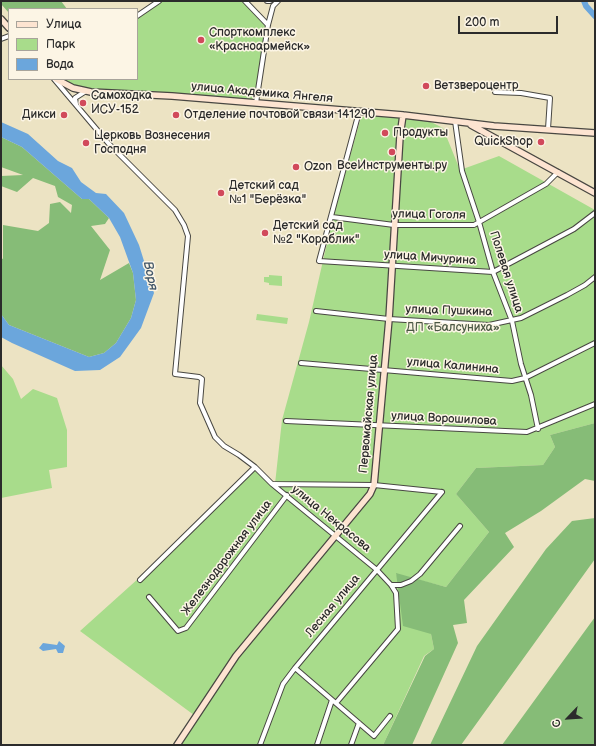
<!DOCTYPE html>
<html>
<head>
<meta charset="utf-8">
<style>
	body { margin:0 }
	#map { position:relative; width:596px; height:746px; overflow:hidden; background:#ece3c3; font-family:"Balsamiq Sans",sans-serif }
	canvas { display:block }
	.frame { position:absolute; inset:0; border:2px solid #2b2b2b; pointer-events:none }
	.legend { position:absolute; left:8px; top:8px; width:130px; height:72px; box-sizing:border-box; background:#fcf5e5; border:1px solid #a8a49b; margin:0; padding:5px 7px; list-style:none; font-size:12px; color:#2b2b2b }
	.legend li { display:flex; align-items:center; gap:8px; height:20px }
	.legend b { width:20px; border:1px solid #a8a49b }
	.north { position:absolute; left:548px; top:698px; width:40px; height:40px; -webkit-text-stroke:3px #fcf5e5; paint-order:stroke; rotate:245deg; font-size:11px; font-weight:700; line-height:16px; text-align:center; color:#2b2b2b }
	.north::after { content:''; display:block; margin:auto; width:14px; height:18px; background:#2b2b2b; clip-path:polygon(50% 0,100% 100%,50% 72%,0 100%) }
	.scale { position:absolute; left:458px; top:16px; width:100px; height:18px; box-sizing:border-box; border:2px solid #2b2b2b; border-top:0; padding-left:5px; font-size:12px; line-height:14px; white-space:nowrap; color:#2b2b2b; -webkit-text-stroke:3px #fcf5e5; paint-order:stroke }
</style>
</head>
<body>
<div id="map">
<canvas width="596" height="746"></canvas>
<div class="frame"></div>
<ul class="legend">
<li><b style="height:5px;background:#fde4d1"></b>Улица</li>
<li><b style="height:11px;background:#a8dc8b"></b>Парк</li>
<li><b style="height:11px;background:#6ba6dc"></b>Вода</li>
</ul>
<div class="north">С</div>
<div class="scale">200 m</div>
</div>
<script>
const context = document.querySelector('canvas').getContext('2d');
context.lineJoin = 'round';
function fillPath(path, color) { context.fillStyle = color; context.fill(path, 'evenodd'); }
const shape = rows => new Path2D(rows.map(r => 'M' + r).join(''));
function strokePath(path, color, width, dash) { context.strokeStyle = color; context.lineWidth = width; context.lineCap = dash ? 'butt' : 'round'; context.setLineDash(dash || []); context.stroke(path); }
function write(font, color, halo, rows, align = 'center') {
  context.font = font + ' "Balsamiq Sans",sans-serif'; context.lineWidth = 3; context.setLineDash([]); context.textBaseline = 'middle'; context.strokeStyle = halo; context.fillStyle = color; for (const [text, x, y, turn = 0] of rows) {
    context.save(); context.translate(x, y); context.rotate((+turn || 0) * Math.PI / 180); context.textAlign = isNaN(turn) ? turn : align; if (halo) context.strokeText(text, 0, 0); context.fillText(text, 0, 0); context.restore();
  }
}
const green = shape([
	[159,1,245,1,268,25,256,103,73,88,56,79,137,79,137,16],
	[403,115,421,117,443,128,460,170,499,156,595,210,595,423,550,435,555,447,543,465,476,468,456,494,489,532,446,587,396,574,431,634,434,649,424,656,383,745,180,745,198,718,80,631,179,542,253,467,275,484,282,420,309,322,333,217,361,117],
	[269,275,282,276,282,286,269,285,269,283,264,282,264,277,269,277],
	[257,314,288,318,287,324,256,320],
	[1,365,13,379,21,399,33,389,57,398,67,430,67,467,49,470,52,488,1,498]
]);
const forest = shape([
	[1,1,61,1,67,9,9,9,9,13,1,4],
	[1,137,22,147,82,199,89,199,109,218,105,224,91,226,110,250,100,280,129,263,133,273,136,300,131,318,116,343,104,353,89,357,9,325,1,314,1,258,3,259,3,225,38,231,49,223,50,204,60,202,71,213,72,205,58,197,55,186,33,178,17,192,1,186,1,176,23,175,1,167],
	[595,423,595,481,585,479,541,511,505,533,514,547,464,600,467,623,453,625,458,643,412,745,383,745,425,656,434,649,431,634,403,626,396,573,446,587,489,532,456,494,476,468,543,465,555,447,550,435],
	[595,518,595,559,461,745,430,745,477,646,546,549,572,521],
	[595,617,595,745,502,745]
]);
const water = shape([
	[1,122,28,134,58,161,72,168,81,182,96,193,106,194,124,213,139,245,154,293,141,328,120,357,100,370,75,371,12,343,1,337,1,314,9,325,89,357,104,353,116,343,131,318,136,300,133,273,120,237,109,218,89,199,82,199,22,147,1,137],
	[59,641,65,646,63,653,58,653,56,649,43,651,39,648,43,643,57,645]
]);
const river = shape([
	[584,1,586,6,595,16]
]);
const street = shape([
	[245,1,268,25],
	[267,1,270,1],
	[137,16,159,1],
	[1,39,9,36],
	[54,79,109,144,175,210,184,225,188,236,175,374,199,377,202,379,200,403,215,437,224,446,239,455,255,467,272,484,377,570,391,585,396,593,398,629,336,703],
	[495,92,521,93,550,98,548,129],
	[256,103,268,25,273,6,278,1],
	[76,104,75,98,86,91],
	[359,112,319,261,493,272,574,229,595,213],
	[455,121,462,171,479,222,493,272,512,321,521,364,531,395,538,429],
	[332,217,394,225,474,225,546,184,558,172],
	[316,311,389,319,489,325,521,318,567,295,585,285,595,277],
	[301,363,512,381,525,378,595,343],
	[286,421,527,432,595,404],
	[273,484,374,485,442,492],
	[140,580,255,467],
	[391,585,401,585,411,581,420,574,460,526],
	[149,597,178,631,186,628,287,495],
	[295,668,374,736,390,716],
	[260,745,283,684,295,668,442,492],
	[317,745,332,700],
	[351,745,359,723]
]);
const secondary = shape([
	[1,19,9,28],
	[56,79,73,88,91,92,172,96,403,115,494,126,595,133],
	[471,125,595,193],
	[177,745,236,656,370,494,374,485,389,319,400,136,403,115]
]);
const markers = [
	[201,40,4,"#d1495b"],
	[426,86,4,"#d1495b"],
	[83,103,4,"#d1495b"],
	[64,115,4,"#d1495b"],
	[176,115,4,"#d1495b"],
	[385,133,4,"#d1495b"],
	[541,142,4,"#d1495b"],
	[86,143,4,"#d1495b"],
	[392,152,4,"#d1495b"],
	[296,167,4,"#d1495b"],
	[221,193,4,"#d1495b"],
	[265,233,4,"#d1495b"]
];
const poiNames = [
	["Спорткомплекс",209,33],
	["«Красноармейск»",209,47],
	["Ветзвероцентр",434,86],
	["Самоходка",91,96],
	["ИСУ-152",91,110],
	["Дикси",56,115,"right"],
	["Отделение почтовой связи 141290",184,115],
	["Продукты",393,133],
	["Церковь Вознесения",94,136],
	["Господня",94,150],
	["QuickShop",533,142,"right"],
	["ВсеИнструменты.ру",392,166,"center"],
	["Ozon",304,167],
	["Детский сад",229,186],
	["№1 \"Берёзка\"",229,200],
	["Детский сад",273,226],
	["№2 \"Кораблик\"",273,240]
];
const streetNames = [
	["улица Академика Янгеля",262,93,5],
	["улица Гоголя",429,215,1],
	["улица Мичурина",430,258,4],
	["Полевая улица",506,272,72],
	["улица Пушкина",449,311,2],
	["улица Калинина",453,366,5],
	["Первомайская улица",369,414,-85],
	["улица Ворошилова",444,419,3],
	["улица Некрасова",331,519,39],
	["Железнодорожная улица",227,558,-53],
	["Лесная улица",333,606,-50]
];
const parkNames = [
	["ДП «Балсуниха»",453,328]
];
const waterNames = [
	["Воря",150,276,78]
];
fillPath(green, '#a8dc8b');
fillPath(forest, '#86bc77');
fillPath(water, '#6ba6dc');
strokePath(river, '#6ba6dc', 6);
strokePath(street, '#484742', 6);
strokePath(secondary, '#484742', 8);
strokePath(street, '#fff', 4);
strokePath(secondary, '#fde4d1', 5.5);
for (const [x, y, r, color] of markers) { const dot = new Path2D(); dot.arc(x, y, r, 0, 2 * Math.PI); context.fillStyle = color; context.fill(dot); strokePath(dot, '#fcf5e5', 1.5); }
write('12px', '#2b2b2b', '#fcf5e5', poiNames, 'left');
write('12px', '#2b2b2b', '#fcf5e5', streetNames);
write('12px', '#4a5743', '#fcf5e5', parkNames);
write('italic 13px', '#415669', '#fcf5e5', waterNames);
</script>
</body>
</html>
